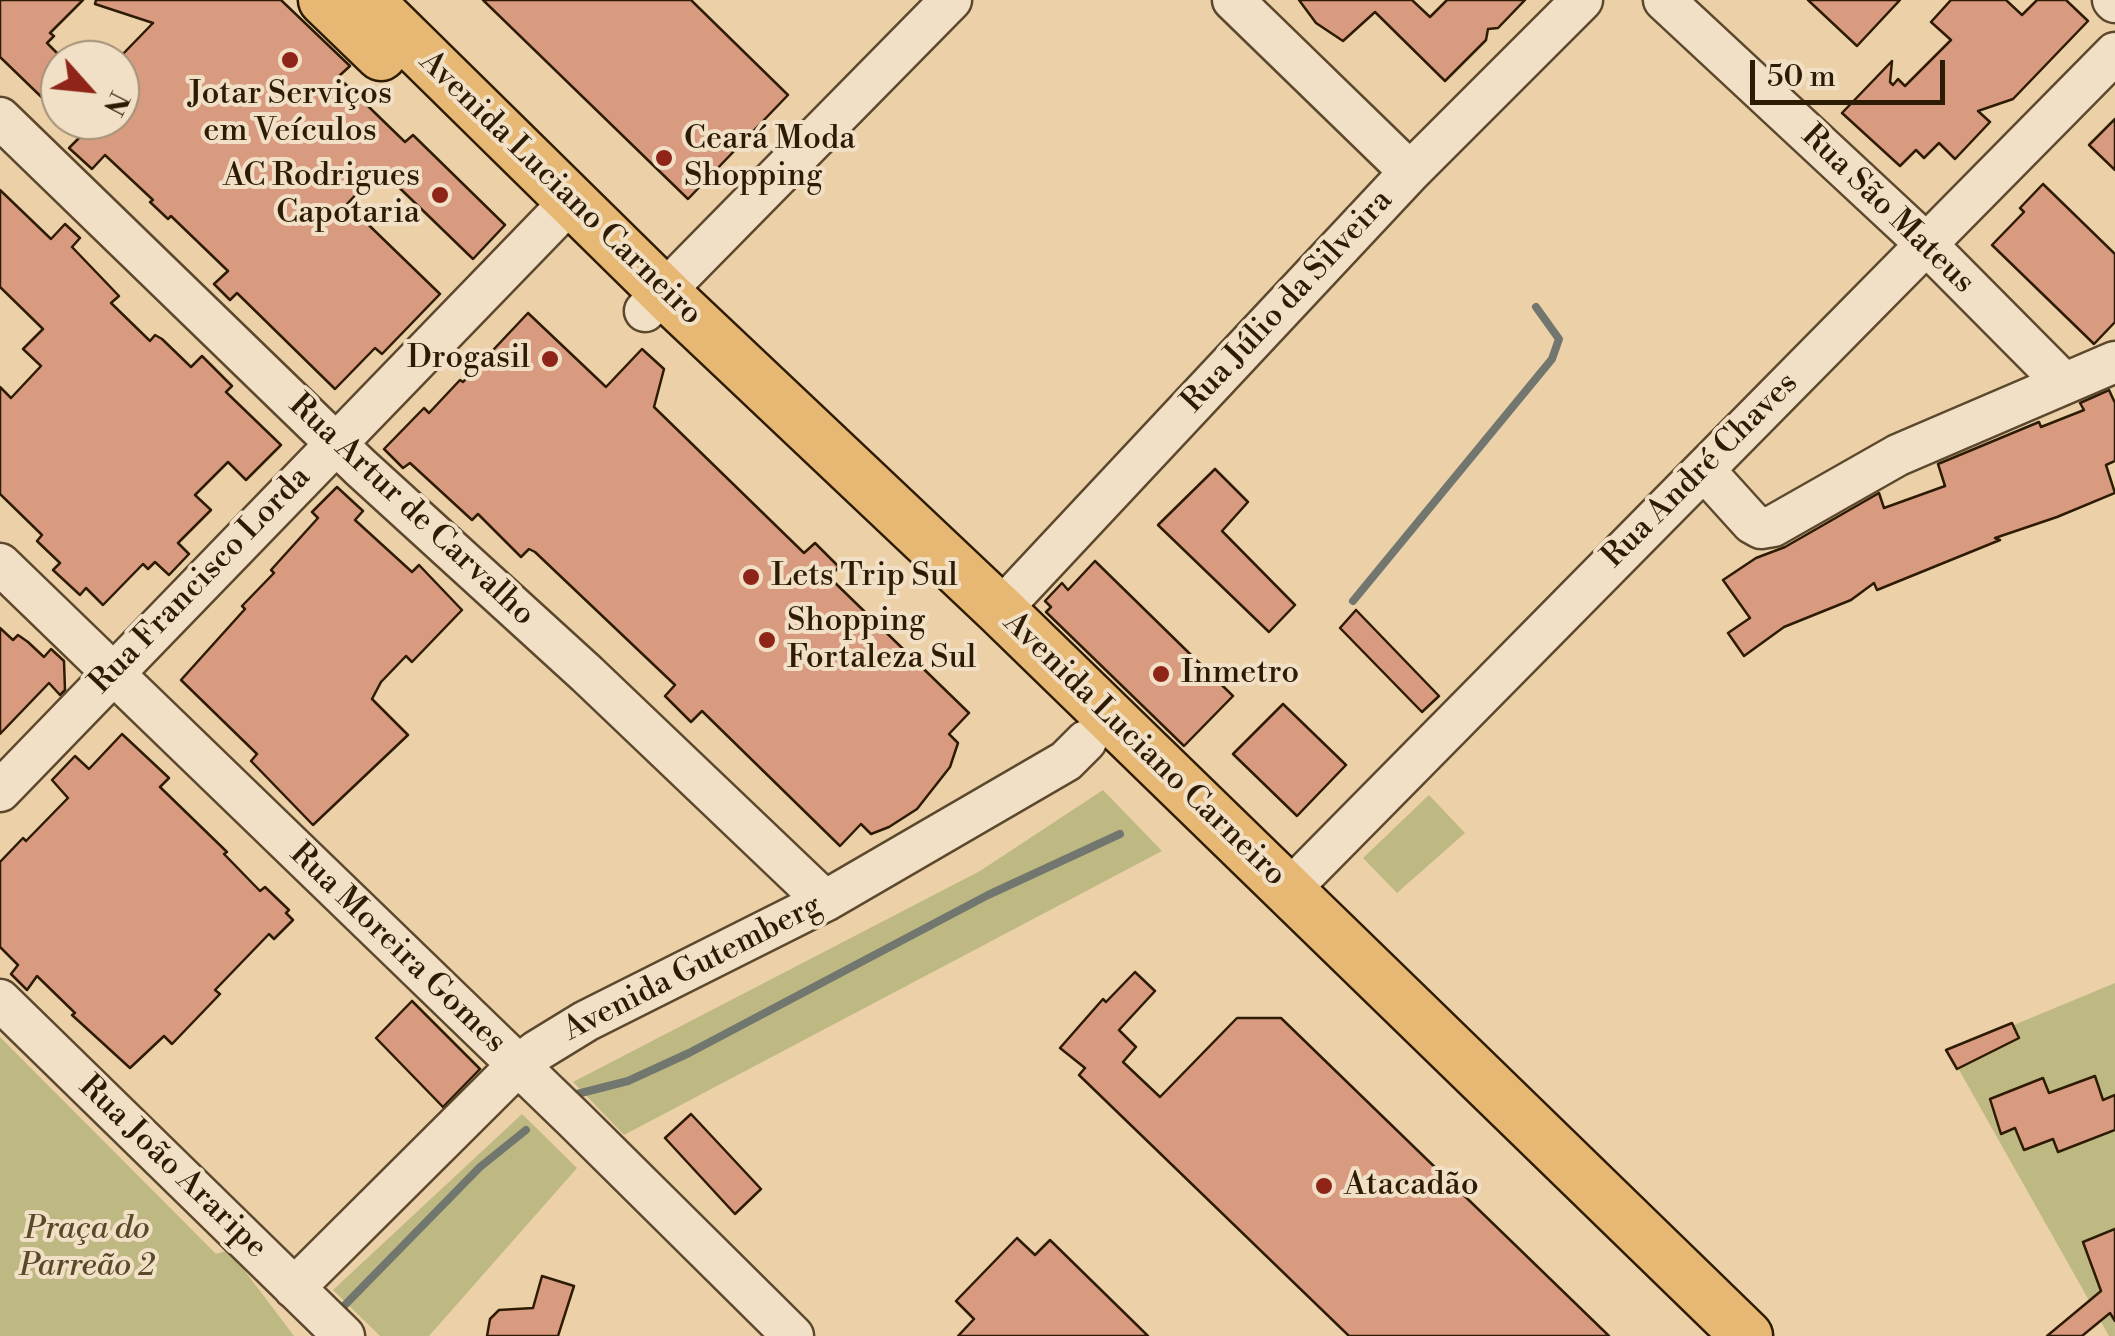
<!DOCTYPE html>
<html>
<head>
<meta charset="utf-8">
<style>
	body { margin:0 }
	#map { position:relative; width:2115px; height:1336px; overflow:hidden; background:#ebd0a8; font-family:"Libre Bodoni",serif }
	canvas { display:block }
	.north { position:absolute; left:40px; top:40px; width:100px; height:100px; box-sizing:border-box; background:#f2e0c6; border:2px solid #a39178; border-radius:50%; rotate:117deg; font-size:28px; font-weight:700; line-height:40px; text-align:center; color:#2d1b03 }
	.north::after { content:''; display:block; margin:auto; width:35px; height:45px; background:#8f2418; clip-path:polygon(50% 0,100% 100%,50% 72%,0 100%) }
	.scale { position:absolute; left:1750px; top:60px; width:195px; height:45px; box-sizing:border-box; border:5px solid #2d1b03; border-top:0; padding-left:12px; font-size:30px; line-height:35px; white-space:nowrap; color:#2d1b03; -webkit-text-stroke:8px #f2e0c6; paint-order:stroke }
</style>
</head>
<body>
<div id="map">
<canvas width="2115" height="1336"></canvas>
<div class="north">N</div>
<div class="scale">50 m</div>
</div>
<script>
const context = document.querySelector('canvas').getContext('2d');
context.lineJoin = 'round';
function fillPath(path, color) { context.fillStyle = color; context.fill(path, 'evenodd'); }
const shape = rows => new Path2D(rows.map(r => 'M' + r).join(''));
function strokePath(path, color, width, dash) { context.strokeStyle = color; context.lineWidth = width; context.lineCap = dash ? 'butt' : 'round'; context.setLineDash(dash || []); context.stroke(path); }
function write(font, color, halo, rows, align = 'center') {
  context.font = font + ' "Libre Bodoni",serif'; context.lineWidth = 8; context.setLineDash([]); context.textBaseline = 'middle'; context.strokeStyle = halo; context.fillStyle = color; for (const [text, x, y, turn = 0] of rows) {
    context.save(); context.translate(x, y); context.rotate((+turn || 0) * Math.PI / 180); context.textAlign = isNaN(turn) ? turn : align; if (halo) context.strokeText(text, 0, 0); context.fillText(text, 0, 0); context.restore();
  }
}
const green = shape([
	[1103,790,1162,851,624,1135,573,1082,980,871],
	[1429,795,1465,833,1397,893,1363,858],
	[2115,983,2115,1336,2109,1336,1949,1052],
	[0,1037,216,1254,229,1250,294,1336,0,1336],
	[522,1114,577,1168,429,1336,380,1336,333,1290]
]);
const stream = shape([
	[1353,601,1552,359,1559,339,1536,307],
	[577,1094,628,1081,689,1053,988,895,1120,834],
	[336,1314,480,1167,526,1130]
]);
const building = shape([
	[0,0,83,0,50,33,54,36,47,43,60,56,60,115,0,57,0,0],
	[96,0,281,0,350,66,338,77,405,142,413,135,505,225,473,259,380,169,347,204,440,294,382,354,375,348,335,389,237,293,230,300,214,284,228,271,171,216,168,219,150,202,153,200,105,155,92,169,69,148,80,137,63,120,120,120,120,57,153,23,95,4,96,0],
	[483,0,691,0,788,95,688,199,483,0],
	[1299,0,1412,0,1430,17,1447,0,1525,0,1498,28,1488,29,1486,40,1445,81,1375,12,1343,41,1316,23,1299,0],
	[1808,0,1900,0,1857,46,1808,0],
	[1951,0,2006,0,2022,15,2037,0,2066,0,2088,21,2013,99,1978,111,1990,122,1955,159,1939,143,1924,158,1916,150,1900,166,1842,113,1892,61,1890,82,1893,85,1898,79,1905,86,1951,40,1931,22,1951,0],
	[2115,119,2115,170,2089,145,2115,119],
	[2043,184,2115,254,2115,322,2094,344,1992,245,2024,212,2020,208,2043,184],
	[0,190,51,239,65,224,80,238,72,247,119,296,111,303,150,341,155,335,162,339,191,367,202,356,232,386,226,392,281,445,246,480,228,462,195,495,211,510,178,543,189,554,169,575,155,562,148,569,143,564,103,605,86,588,80,595,53,570,60,563,37,541,42,535,0,494,0,387,11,398,41,366,23,349,43,329,0,287,0,190],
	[528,313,606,387,642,349,664,369,654,407,804,553,815,543,839,567,829,577,969,713,949,734,958,743,950,767,917,809,889,827,871,834,861,824,840,846,702,711,691,722,665,696,675,685,535,552,529,549,521,557,478,514,472,520,410,463,403,468,384,449,424,408,429,413,460,380,463,382,528,313],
	[2109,390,2115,403,2115,461,2106,465,2115,493,2057,517,1995,538,2000,540,1877,590,1874,583,1851,600,1784,627,1744,656,1728,633,1750,618,1723,580,1756,558,1785,547,1879,493,1884,508,1945,486,1938,464,2039,422,2041,427,2084,410,2080,403,2109,390],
	[1215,469,1248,502,1222,531,1295,605,1269,632,1158,525,1215,469],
	[337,487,363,511,355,520,412,572,419,565,462,610,412,662,406,656,381,682,372,699,408,735,313,825,251,761,257,754,181,680,245,609,242,606,274,573,271,570,318,518,312,512,337,487],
	[1095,561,1233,696,1184,746,1046,612,1051,607,1045,601,1062,583,1068,590,1095,561],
	[1356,610,1439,696,1422,712,1340,628,1356,610],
	[0,628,13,640,18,635,28,642,44,657,51,649,64,661,65,690,60,695,49,683,0,734,0,628],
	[1283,704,1346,765,1297,816,1233,754,1283,704],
	[122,734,169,778,160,787,227,852,224,854,260,891,265,887,289,910,286,913,293,920,274,939,269,934,215,990,220,994,172,1044,164,1036,130,1068,72,1015,75,1013,37,976,27,990,11,974,18,965,0,947,0,862,23,838,26,841,68,798,52,780,75,756,89,769,122,734],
	[1135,972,1155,991,1119,1030,1136,1047,1123,1062,1160,1097,1237,1018,1281,1018,1609,1336,1349,1336,1079,1075,1085,1068,1060,1048,1103,999,1106,1002,1135,972],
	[412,1001,480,1069,443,1107,376,1038,412,1001],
	[2012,1023,2019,1038,1957,1069,1946,1050,2012,1023],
	[2095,1076,2103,1100,2115,1095,2115,1130,2058,1152,2053,1139,2024,1150,2015,1128,2001,1134,1990,1099,2043,1078,2049,1093,2095,1076],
	[691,1114,761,1189,735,1214,665,1138,691,1114],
	[2115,1229,2115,1321,2110,1313,2082,1336,2047,1336,2101,1291,2083,1242,2115,1229],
	[1017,1238,1035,1255,1050,1240,1148,1336,958,1336,974,1319,956,1301,1017,1238],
	[542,1276,574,1286,558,1336,487,1336,490,1319,499,1310,533,1308,542,1276]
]);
const minor = shape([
	[1233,0,1410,172],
	[1664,0,1925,243,2064,383],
	[2113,0,2115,2],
	[0,118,360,467,587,674,825,901],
	[645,311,951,0],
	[1704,470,1752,523,1761,528,1773,526,1898,455,2115,362],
	[0,564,574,1119,793,1336],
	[1000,610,1410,172,1582,0],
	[0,791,571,201],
	[1288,891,2115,53],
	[0,1000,344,1336],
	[294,1288,517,1066,537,1051,586,1021,825,901,1066,761,1086,741]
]);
const major = shape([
	[324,0,381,55],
	[367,0,672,300,1000,610,1747,1336]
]);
const markers = [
	[290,60,10,"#8f2418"],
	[664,158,10,"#8f2418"],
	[440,195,10,"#8f2418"],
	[550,359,10,"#8f2418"],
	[751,577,10,"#8f2418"],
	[767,640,10,"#8f2418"],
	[1161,674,10,"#8f2418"],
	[1324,1186,10,"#8f2418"]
];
const poiNames = [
	["Jotar Serviços",290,95,"center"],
	["em Veículos",290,132,"center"],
	["Ceará Moda",684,140],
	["Shopping",684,177],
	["AC Rodrigues",420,177,"right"],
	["Capotaria",420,214,"right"],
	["Drogasil",530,359,"right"],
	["Lets Trip Sul",771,577],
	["Shopping",787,622],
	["Fortaleza Sul",787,659],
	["Inmetro",1181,674],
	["Atacadão",1344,1186]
];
const streetNames = [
	["Avenida Luciano Carneiro",560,189,44],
	["Rua São Mateus",1887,210,44],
	["Rua Júlio da Silveira",1288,302,-47],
	["Rua André Chaves",1701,471,-45],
	["Rua Artur de Carvalho",411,511,43],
	["Rua Francisco Lorda",201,581,-46],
	["Avenida Luciano Carneiro",1144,750,44],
	["Rua Moreira Gomes",397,949,44],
	["Avenida Gutemberg",693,969,-27],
	["Rua João Araripe",172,1168,44]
];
const parkNames = [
	["Praça do",87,1230],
	["Parreão 2",87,1267]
];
fillPath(green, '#beb983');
strokePath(stream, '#71766e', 8);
fillPath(building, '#d99b80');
strokePath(building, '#2d1b03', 2.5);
strokePath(minor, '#5c482c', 45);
strokePath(major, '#2d1b03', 55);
strokePath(minor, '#f2e0c6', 40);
strokePath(major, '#e6b874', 50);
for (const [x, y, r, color] of markers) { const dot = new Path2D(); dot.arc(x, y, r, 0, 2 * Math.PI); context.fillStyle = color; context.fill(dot); strokePath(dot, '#f2e0c6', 4); }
write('32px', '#2d1b03', '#f2e0c6', poiNames, 'left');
write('32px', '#2d1b03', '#f2e0c6', streetNames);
write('italic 32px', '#584a29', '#f2e0c6', parkNames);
</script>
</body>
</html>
